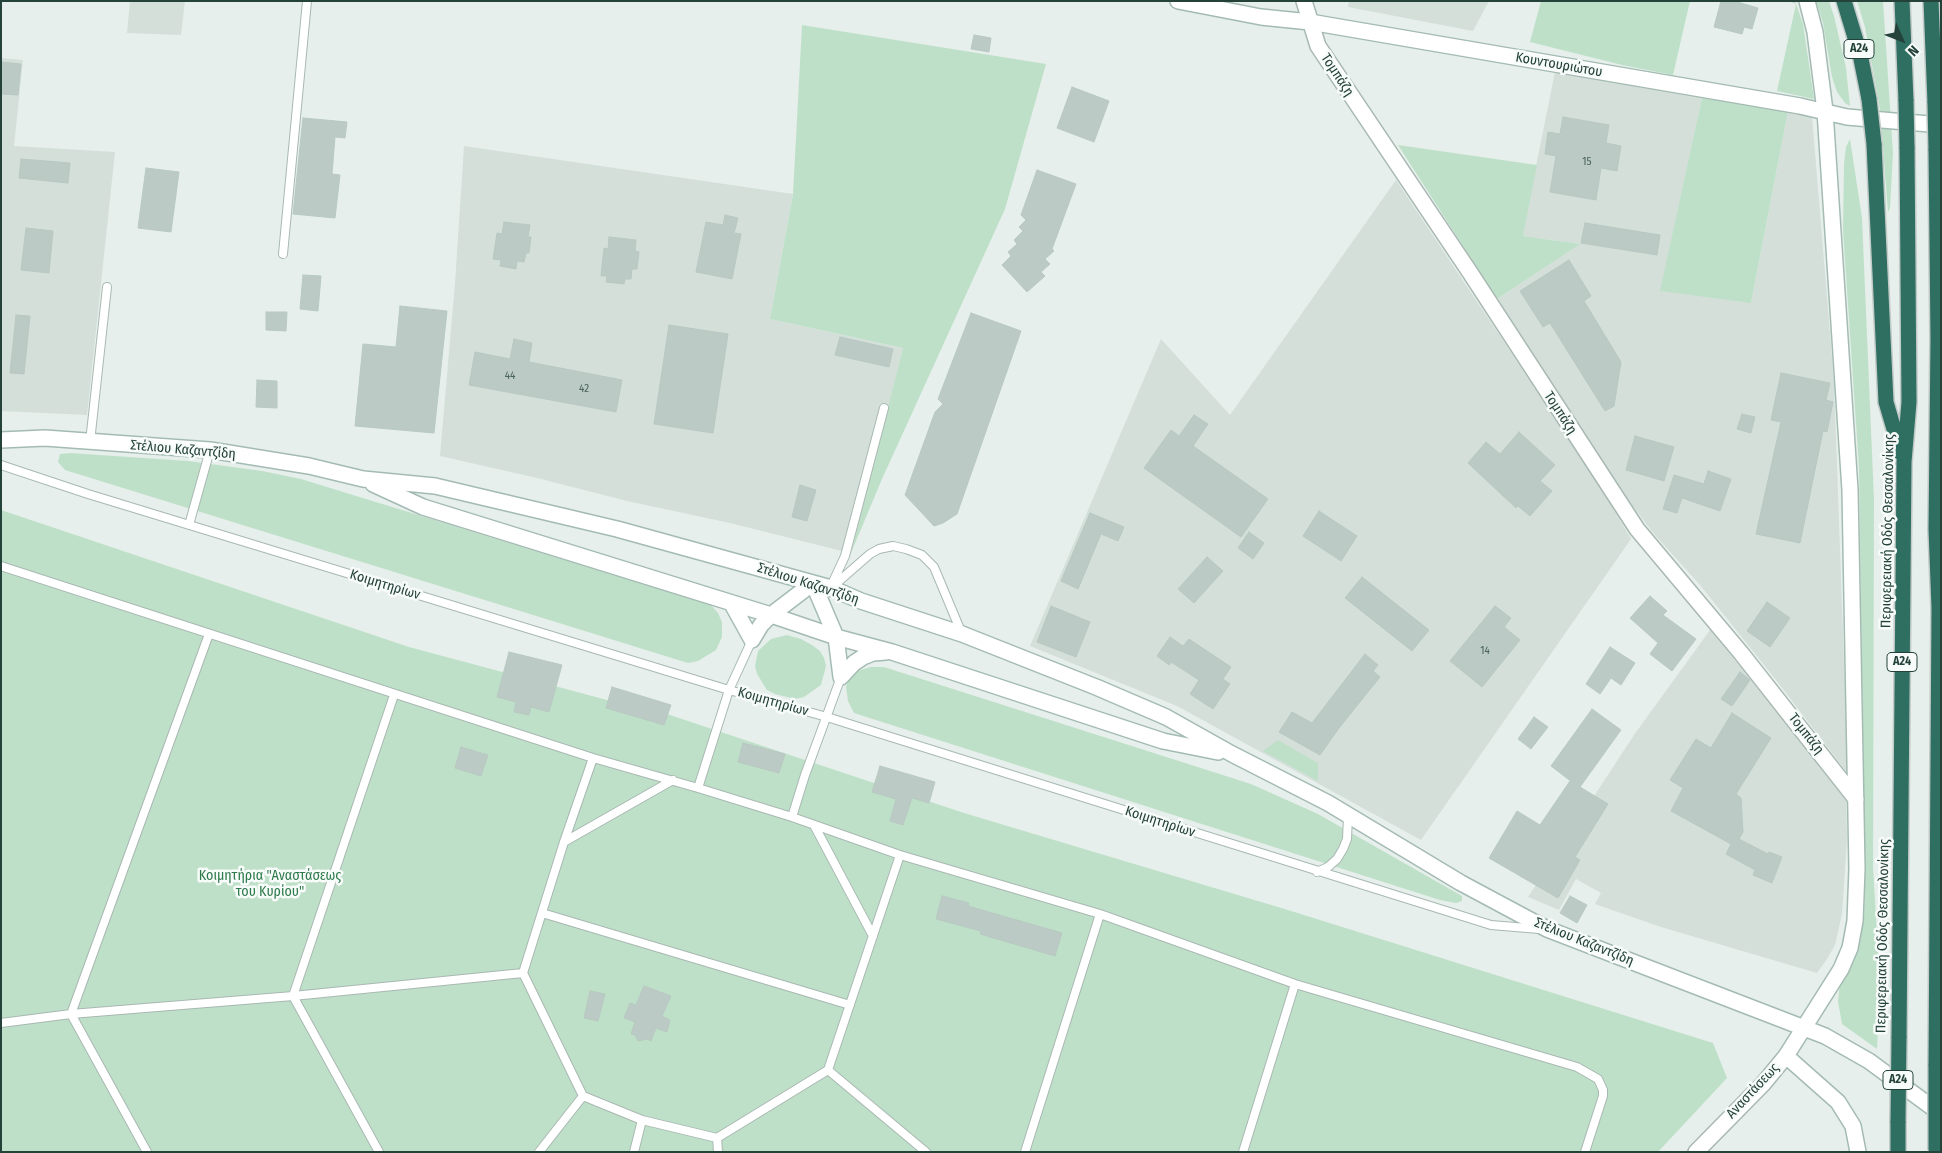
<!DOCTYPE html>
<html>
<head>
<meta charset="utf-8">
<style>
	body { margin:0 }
	#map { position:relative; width:1942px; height:1153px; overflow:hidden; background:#e6efeb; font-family:"Fira Sans Condensed",sans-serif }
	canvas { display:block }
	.frame { position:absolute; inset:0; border:2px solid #24423a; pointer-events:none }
	.north { position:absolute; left:1877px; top:15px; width:50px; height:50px; -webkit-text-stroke:4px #f7fbf9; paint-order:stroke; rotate:134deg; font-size:14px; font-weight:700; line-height:20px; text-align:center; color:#24423a }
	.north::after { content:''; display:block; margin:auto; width:18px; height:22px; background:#24423a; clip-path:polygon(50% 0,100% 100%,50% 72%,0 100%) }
</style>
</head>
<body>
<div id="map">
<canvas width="1942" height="1153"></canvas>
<div class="frame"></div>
<div class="north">N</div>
</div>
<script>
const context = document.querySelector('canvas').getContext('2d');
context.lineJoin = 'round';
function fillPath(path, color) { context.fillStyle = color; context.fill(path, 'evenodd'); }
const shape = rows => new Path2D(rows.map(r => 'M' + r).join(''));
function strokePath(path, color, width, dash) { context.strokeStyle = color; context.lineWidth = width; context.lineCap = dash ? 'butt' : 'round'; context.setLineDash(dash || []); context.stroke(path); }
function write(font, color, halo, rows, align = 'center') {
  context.font = font + ' "Fira Sans Condensed",sans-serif'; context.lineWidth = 5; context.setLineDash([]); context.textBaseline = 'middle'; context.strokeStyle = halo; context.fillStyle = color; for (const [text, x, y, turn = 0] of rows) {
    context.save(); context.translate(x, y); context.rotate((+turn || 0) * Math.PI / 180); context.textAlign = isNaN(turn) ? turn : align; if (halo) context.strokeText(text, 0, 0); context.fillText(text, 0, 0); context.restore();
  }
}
const built = shape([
	[130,1,185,1,181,35,127,33],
	[1349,1,1489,1,1473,31,1348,7],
	[1,58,23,60,14,146,115,152,87,415,1,411],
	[1555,72,1702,98,1668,259,1751,303,1788,111,1812,116,1834,382,1848,774,1776,680,1700,585,1654,534,1632,505,1497,299,1579,244,1522,236],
	[464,146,793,194,770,319,903,348,888,409,880,407,842,551,730,523,627,501,537,478,440,456,455,283],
	[1396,180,1596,480,1631,539,1421,840,1177,706,1030,646,1161,339,1230,415],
	[1710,630,1846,793,1847,839,1842,914,1835,945,1827,959,1817,973,1661,927,1595,904,1601,893,1576,879,1559,910,1528,897,1634,735]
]);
const green = shape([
	[1541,1,1690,1,1673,75,1622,65,1530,42],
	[1788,1,1795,1,1803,24,1814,99,1777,91,1796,4],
	[1816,1,1829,1,1834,16,1846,68,1850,106,1845,103,1837,92,1832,77,1823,23],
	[1857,1,1883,1,1893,153,1890,208,1888,212,1880,109,1865,27],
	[802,25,1046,64,1005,209,882,479,851,553,903,348,770,319,793,194],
	[1702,98,1788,111,1751,303,1660,291],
	[1850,139,1862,218,1874,500,1873,867,1880,988,1877,1049,1842,1024,1838,1002,1840,982,1858,944,1864,917,1865,882,1859,468,1843,230,1844,164,1846,147],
	[1398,145,1537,165,1523,236,1580,244,1497,299],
	[70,453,188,461,262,471,301,479,711,605,718,613,722,622,722,637,716,650,698,661,688,663,65,470,58,462,60,454],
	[1,510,409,647,607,700,661,712,964,813,1288,910,1713,1043,1727,1078,1658,1152,1,1152],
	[787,635,801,639,812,645,820,651,824,658,826,666,821,685,804,697,795,699,775,694,767,690,757,674,755,666,758,651,771,639],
	[871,667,884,667,1251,784,1318,814,1462,896,1462,901,1456,903,1440,900,854,713,848,701,846,687,849,679,857,671],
	[1278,740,1318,763,1318,781,1263,751]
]);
const building = shape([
	[1721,1,1734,1,1758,8,1752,29,1744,27,1742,34,1714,27,1721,1],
	[974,35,991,38,989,52,971,49,974,35],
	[1,62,21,64,18,95,1,94,1,62],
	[1072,87,1109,101,1094,142,1057,128,1072,87],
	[1563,117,1609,125,1606,143,1621,146,1617,171,1601,168,1596,200,1550,192,1556,156,1545,154,1548,132,1560,134,1563,117],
	[303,118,347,122,345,138,335,137,332,174,340,175,335,218,293,214,303,118],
	[21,159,70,163,68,183,19,178,21,159],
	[146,168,179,172,171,232,138,228,146,168],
	[1037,170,1076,184,1052,249,1054,251,1045,259,1050,264,1041,272,1045,276,1027,292,1002,265,1011,256,1008,252,1017,244,1014,240,1023,231,1019,227,1026,220,1021,215,1037,170],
	[725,215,738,218,734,233,741,234,732,279,696,272,706,222,723,225,725,215],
	[504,222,530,225,528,237,531,237,529,253,526,253,524,262,517,261,516,269,500,266,501,260,493,259,497,233,502,234,504,222],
	[1585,223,1660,235,1657,255,1581,243,1585,223],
	[26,228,53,231,49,273,21,270,26,228],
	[609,237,636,240,635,251,639,252,637,269,632,269,631,279,625,279,624,284,606,282,607,276,601,276,604,248,608,249,609,237],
	[1569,260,1591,296,1584,301,1621,362,1614,406,1605,411,1550,323,1543,327,1520,291,1569,260],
	[303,275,321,276,318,311,300,309,303,275],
	[400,306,447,311,434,433,355,426,363,344,396,347,400,306],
	[266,312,287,312,286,331,266,330,266,312],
	[971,313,1021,331,957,514,943,523,934,526,905,495,935,412,943,404,938,399,971,313],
	[16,315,30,316,24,374,10,373,16,315],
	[669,325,728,334,713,433,654,424,669,325],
	[840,337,893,349,889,367,835,355,840,337],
	[514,339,532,343,529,362,622,380,616,412,469,385,475,352,510,359,514,339],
	[1781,373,1830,383,1826,400,1833,402,1827,432,1823,431,1800,543,1756,534,1781,422,1771,420,1781,373],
	[257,380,277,381,277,408,256,407,257,380],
	[1742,414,1755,417,1751,433,1737,429,1742,414],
	[1194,415,1208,424,1193,446,1268,499,1241,537,1144,468,1171,430,1179,436,1194,415],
	[1519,432,1555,465,1540,481,1552,491,1530,516,1518,506,1516,508,1468,463,1486,442,1500,454,1519,432],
	[1635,436,1674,447,1664,481,1626,470,1635,436],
	[1708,471,1731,479,1720,511,1682,498,1677,513,1663,509,1674,475,1704,484,1708,471],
	[800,485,816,490,807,521,792,517,800,485],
	[1319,511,1357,536,1341,561,1303,536,1319,511],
	[1090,513,1124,527,1118,541,1101,534,1078,589,1061,581,1090,513],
	[1249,532,1264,543,1253,559,1238,548,1249,532],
	[1207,557,1223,571,1194,603,1178,589,1207,557],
	[1362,577,1429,630,1412,651,1345,598,1362,577],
	[1650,596,1667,611,1663,615,1696,639,1672,671,1650,654,1658,643,1630,618,1650,596],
	[1767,602,1790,618,1770,647,1747,631,1767,602],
	[1051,606,1090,622,1076,657,1037,642,1051,606],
	[1495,606,1511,618,1504,627,1520,640,1482,687,1450,661,1495,606],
	[1170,637,1183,646,1189,639,1231,667,1223,679,1230,684,1213,709,1190,694,1199,680,1171,662,1169,665,1157,656,1170,637],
	[1610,647,1635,663,1621,685,1611,678,1600,694,1586,684,1610,647],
	[509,652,562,665,549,712,531,707,529,715,514,712,516,702,497,697,509,652],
	[1365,654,1378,665,1373,671,1380,677,1339,728,1320,755,1279,732,1292,712,1312,723,1365,654],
	[1740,672,1750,680,1732,706,1721,699,1740,672],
	[612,687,671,705,664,725,606,708,612,687],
	[1592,709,1621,730,1580,787,1608,804,1575,857,1580,860,1558,898,1489,858,1517,811,1540,825,1570,781,1572,782,1551,766,1592,709],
	[1732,713,1771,738,1736,794,1741,798,1743,832,1739,839,1768,854,1769,852,1782,857,1772,883,1753,875,1755,870,1726,854,1731,844,1671,811,1683,788,1670,780,1696,739,1711,748,1732,713],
	[1534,717,1548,727,1531,749,1518,739,1534,717],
	[743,743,785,754,779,773,738,762,743,743],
	[461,747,488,755,481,776,455,768,461,747],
	[880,766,935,782,929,803,912,798,903,825,890,821,896,799,872,792,880,766],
	[942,896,969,903,968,906,1062,933,1055,956,980,934,981,931,936,919,942,896],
	[1570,896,1587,905,1577,923,1560,913,1570,896],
	[644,986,671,996,662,1016,670,1020,667,1032,656,1028,651,1041,647,1039,638,1041,635,1035,631,1034,635,1022,624,1018,630,1003,636,1005,644,986],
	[590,991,605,994,598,1021,584,1018,590,991]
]);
const lane = shape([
	[283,254,307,1],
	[90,442,107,287],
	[1,465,88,494,729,690,827,717,1491,925,1539,929],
	[189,525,210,450],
	[1,566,593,758,698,788,792,817,900,855,1100,914,1295,984,1577,1067,1598,1079,1603,1090,1603,1096,1585,1152],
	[832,584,845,556,884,408],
	[831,588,870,554,879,549,893,546,906,549,922,555,934,567,962,634],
	[593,758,564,842,523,973,583,1096,642,1120,717,1138,828,1070,900,855],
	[698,788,729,690,752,640],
	[792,817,805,775,841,677],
	[814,825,873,936],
	[564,842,673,780],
	[1317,872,1328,867,1337,859,1343,849,1347,839,1348,816],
	[542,913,850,1005],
	[1,1023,71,1014,293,996,523,973],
	[828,1070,926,1152],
	[717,1138,718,1152],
	[147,1152,71,1014,209,634],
	[379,1152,293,996,394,695],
	[539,1152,583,1096],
	[634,1152,642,1120],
	[1025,1152,1100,914],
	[1243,1152,1295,984]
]);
const street = shape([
	[1304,1,1318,46,1471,274,1637,529,1741,653,1856,799],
	[1696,1152,1763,1084,1786,1056]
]);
const secondary = shape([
	[1178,1,1261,17,1310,22,1800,106,1847,117,1941,125],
	[1807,1,1815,32,1825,111,1850,490,1857,869,1855,921,1850,948,1841,969,1786,1056,1838,1102,1853,1126,1858,1152],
	[1,440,45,438,210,450,309,466,363,479,435,486,617,529,831,588,861,601,962,634,1096,687,1166,717,1232,754,1328,803,1461,883,1547,929,1825,1036,1869,1061,1941,1114],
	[373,484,423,507,771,615,836,637,892,652,1163,741,1218,752],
	[813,583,836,637,841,677],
	[732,604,752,640,761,625,771,615,813,583],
	[841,677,854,663,863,657,873,653,886,652]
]);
const highway = shape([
	[1844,1,1860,54,1869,99],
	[1902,1,1906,101],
	[1931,1,1935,103],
	[1874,144,1886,402,1901,453],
	[1936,149,1938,339,1936,529,1939,608,1936,1066],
	[1899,1038,1904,462,1909,402,1907,147],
	[1898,1152,1898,1121]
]);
const highwayBridge = shape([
	[1869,99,1874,144],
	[1906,101,1907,147],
	[1935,103,1936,149],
	[1898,1121,1899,1038],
	[1936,1150,1936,1066]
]);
const numberNames = [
	["15",1587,162],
	["44",510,376],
	["42",584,389],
	["14",1485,651]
];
const shields = [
	[1859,49,30],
	[1902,662,30],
	[1898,1080,30]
];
const shieldNames = [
	["Α24",1859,49],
	["Α24",1902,662],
	["Α24",1898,1080]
];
const streetNames = [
	["Κουντουριώτου",1559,65,10],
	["Τομπάζη",1337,75,57],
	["Τομπάζη",1560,413,57],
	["Στέλιου Καζαντζίδη",183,450,5],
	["Περιφερειακή Οδός Θεσσαλονίκης",1888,531,-89],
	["Στέλιου Καζαντζίδη",808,584,18],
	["Κοιμητηρίων",385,585,17],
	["Κοιμητηρίων",773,702,16],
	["Τομπάζη",1806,734,52],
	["Κοιμητηρίων",1160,822,18],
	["Περιφερειακή Οδός Θεσσαλονίκης",1883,936,-89],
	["Στέλιου Καζαντζίδη",1584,942,22],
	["Αναστάσεως",1753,1091,-47]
];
const parkNames = [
	["Κοιμητήρια \"Αναστάσεως",270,876],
	["του Κυρίου\"",270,892]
];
fillPath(built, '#d4dfda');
fillPath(green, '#bfe0c8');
fillPath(building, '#bbcac4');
strokePath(building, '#b8c9c2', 1);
strokePath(lane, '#a8b8b2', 10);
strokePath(street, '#a8b8b2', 18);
strokePath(secondary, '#a4bbb3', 18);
strokePath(highway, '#c2cac8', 18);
strokePath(lane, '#fff', 8);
strokePath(street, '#fff', 15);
strokePath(secondary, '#fff', 15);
strokePath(highway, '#2f6f62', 15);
strokePath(highwayBridge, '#c2cac8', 18, []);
strokePath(highwayBridge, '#2f6f62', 15);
write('11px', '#4a645c', null, numberNames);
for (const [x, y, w] of shields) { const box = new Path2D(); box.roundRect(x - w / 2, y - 9.5, w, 19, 4); context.fillStyle = '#f7fbf9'; context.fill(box); strokePath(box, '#24423a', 1); }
write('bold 12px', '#24423a', null, shieldNames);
write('14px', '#24423a', '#f7fbf9', streetNames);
write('14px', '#2d7a4b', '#f7fbf9', parkNames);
</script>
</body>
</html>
